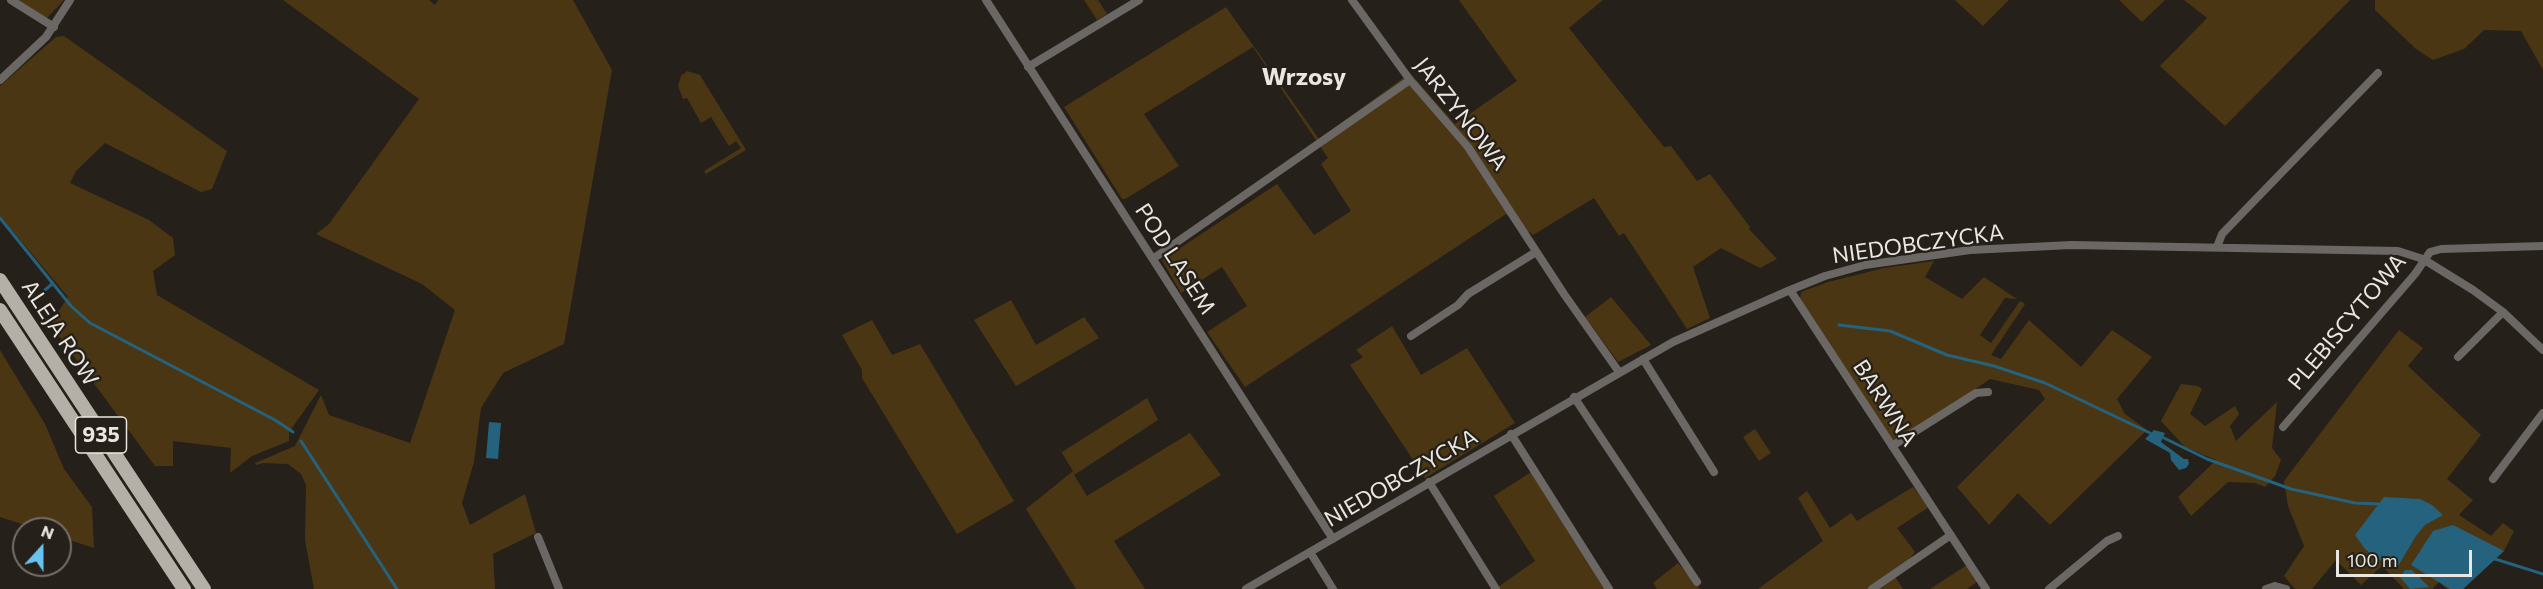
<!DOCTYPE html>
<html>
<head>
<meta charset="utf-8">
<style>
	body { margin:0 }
	#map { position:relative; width:2543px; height:589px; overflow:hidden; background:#252019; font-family:Commissioner,sans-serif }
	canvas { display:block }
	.north { position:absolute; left:12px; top:517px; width:60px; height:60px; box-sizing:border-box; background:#252019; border:2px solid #747069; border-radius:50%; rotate:21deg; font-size:16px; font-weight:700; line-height:24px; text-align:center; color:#eae7e2 }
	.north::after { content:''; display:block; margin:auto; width:21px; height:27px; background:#67c4ef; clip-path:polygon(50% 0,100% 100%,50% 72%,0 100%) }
	.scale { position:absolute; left:2336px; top:550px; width:136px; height:27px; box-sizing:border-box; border:3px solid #eae7e2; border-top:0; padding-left:8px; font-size:18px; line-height:21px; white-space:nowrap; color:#eae7e2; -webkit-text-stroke:4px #252019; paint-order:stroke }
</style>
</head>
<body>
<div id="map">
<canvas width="2543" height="589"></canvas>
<div class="north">N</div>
<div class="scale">100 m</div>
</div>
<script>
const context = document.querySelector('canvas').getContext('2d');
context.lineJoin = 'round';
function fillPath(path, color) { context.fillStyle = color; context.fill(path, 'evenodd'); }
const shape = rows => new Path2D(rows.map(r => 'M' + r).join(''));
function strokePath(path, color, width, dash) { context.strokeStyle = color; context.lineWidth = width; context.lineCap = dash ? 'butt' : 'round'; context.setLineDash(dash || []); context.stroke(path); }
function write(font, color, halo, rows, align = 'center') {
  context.font = font + ' Commissioner,sans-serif'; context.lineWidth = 4.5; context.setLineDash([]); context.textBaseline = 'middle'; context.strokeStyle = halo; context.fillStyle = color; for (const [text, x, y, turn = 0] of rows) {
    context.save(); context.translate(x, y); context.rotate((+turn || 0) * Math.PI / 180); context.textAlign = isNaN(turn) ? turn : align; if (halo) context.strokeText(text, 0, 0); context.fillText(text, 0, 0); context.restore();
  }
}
const green = shape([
	[16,0,64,0,47,18],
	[283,0,429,0,435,5,438,0,573,0,612,70,564,344,503,373,481,408,474,462,462,503,470,525,525,494,536,533,493,554,495,589,314,589,305,540,306,485,301,474,288,464,263,463,256,465,255,463,295,446,321,395,329,415,410,443,455,310,422,284,316,234,329,224,419,99],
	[1084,0,1098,0,1107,14,1097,20],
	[1459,0,1603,0,1569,28,1664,147,1671,146,1697,181,1710,174,1750,227,1749,229,1777,259,1760,268,1721,248,1693,267,1710,318,1687,329,1624,233,1619,236,1594,198,1533,235,1506,214,1245,387,1207,332,1247,306,1222,267,1181,293,1162,260,1277,184,1314,235,1351,211,1321,164,1328,158,1253,47,1144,114,1179,166,1125,199,1122,199,1064,107,1226,7,1319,139,1410,73,1455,124,1517,81],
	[1955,0,2009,0,1983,26],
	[2119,0,2165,0,2142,22],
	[2184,0,2350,0,2225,126,2160,66,2207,18],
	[2375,0,2543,0,2543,70,2521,31,2484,30,2464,49,2433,60,2416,49,2375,10],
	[64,36,227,151,212,189,201,192,105,143,76,171,70,183,149,220,173,238,175,255,153,271,157,295,319,390,289,432,289,441,252,456,230,473,231,448,173,441,173,466,155,466,50,324,68,297,0,216,0,86,56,37],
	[687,71,700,75,746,150,706,174,704,171,741,148,736,141,729,146,711,117,701,123,687,98,683,99,678,86,681,76],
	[1934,261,1925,277,1962,299,1984,277,2017,299,2005,298,1980,335,1991,343,2020,301,2025,304,1991,355,2001,359,2029,320,2081,367,2112,330,2152,357,2117,399,2125,414,2147,430,2050,525,2018,493,1989,525,1957,487,2045,399,2039,390,1990,379,1895,445,1800,301,1801,292,1828,282,1884,268],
	[1611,297,1651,345,1618,362,1585,317],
	[1011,300,1036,345,1084,317,1099,338,1016,386,974,320],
	[872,320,892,355,920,344,1014,501,957,534,862,378,862,370,842,335],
	[1392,326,1421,375,1467,348,1515,423,1425,478,1350,365,1363,357,1356,350],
	[2399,330,2423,348,2408,366,2481,435,2447,479,2473,500,2459,515,2491,536,2503,523,2514,531,2504,551,2463,589,2447,589,2439,582,2432,589,2404,589,2382,566,2361,585,2336,560,2312,589,2295,589,2284,576,2304,546,2288,506,2284,481],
	[0,350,45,424,64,469,92,507,94,548,60,537,60,529,37,529,0,517],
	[2181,384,2198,386,2202,389,2190,414,2205,426,2235,406,2239,414,2230,426,2236,441,2277,402,2272,448,2281,460,2275,476,2265,487,2255,483,2228,482,2191,516,2178,497,2216,460,2185,447,2161,421],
	[1147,398,1158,420,1074,475,1087,496,1190,433,1221,475,1114,541,1145,589,1076,589,1026,509,1073,471,1057,445,1062,452],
	[1755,429,1771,453,1759,461,1743,437],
	[1531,472,1605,589,1499,589,1498,587,1535,561,1494,496],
	[1913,487,1929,507,1897,528,1915,552,1895,577,1903,589,1758,589,1823,541,1798,498,1807,491,1830,528,1851,513,1857,521],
	[1678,563,1700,589,1657,589,1653,583],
	[1967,565,1978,581,1967,589,1930,589]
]);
const water = shape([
	[489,422,501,423,498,459,486,458],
	[2154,430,2165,433,2161,442,2184,459,2188,459,2189,464,2186,468,2179,470,2171,460,2170,453,2145,439],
	[2384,497,2420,499,2432,505,2443,515,2425,525,2416,536,2398,566,2379,560,2365,549,2355,535],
	[2453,525,2504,551,2463,589,2450,589,2411,565,2433,531],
	[2405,570,2412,570,2429,587,2410,589,2400,577]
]);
const stream = shape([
	[0,218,71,306,90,323,275,420,293,432],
	[45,290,52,284],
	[29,300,35,296],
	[1839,325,1890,331,1947,355,1994,366,2045,383,2150,433],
	[2164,438,2207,459,2291,489,2355,503,2379,504],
	[301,441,397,589],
	[2492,558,2543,574]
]);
const minor = shape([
	[11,0,54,27],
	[986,0,1333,539],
	[1352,0,1410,80,1468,147,1564,294,1619,372],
	[1028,67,1139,0],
	[0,80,46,37,70,0],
	[2217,247,2222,234,2378,73],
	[1154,258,1410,80],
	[1790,290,1986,589],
	[1411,336,1458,305,1468,294,1536,252],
	[2458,357,2503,312],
	[1643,359,1714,472],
	[1574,397,1697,582],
	[2283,427,2415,274,2430,252,2441,249,2543,246],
	[1511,434,1609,589],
	[1892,446,1976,393,1988,392],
	[2493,479,2543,413],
	[1429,482,1496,589],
	[538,537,559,589],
	[1310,552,1333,589],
	[1246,589,1673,342,1790,290,1825,276,1865,265,1970,250,2071,245,2398,251,2423,259,2473,290,2503,312,2543,350],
	[1872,589,1951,535],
	[2049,589,2107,541,2118,536],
	[2266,589,2275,586,2286,589]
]);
const primary = shape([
	[0,280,204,589],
	[0,310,184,589]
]);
const shields = [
	[101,435,51]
];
const shieldNames = [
	["935",101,435]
];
const streetNames = [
	["JARZYNOWA",1461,114,52],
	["NIEDOBCZYCKA",1918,244,-8],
	["POD LASEM",1175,259,57],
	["PLEBISCYTOWA",2347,322,-50],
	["ALEJA ROW",60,333,57],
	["BARWNA",1885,403,57],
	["NIEDOBCZYCKA",1401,478,-30]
];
const neighbourhoodNames = [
	["Wrzosy",1304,77]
];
fillPath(green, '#4b3614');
fillPath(water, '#25627d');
strokePath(stream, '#25627d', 3);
strokePath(minor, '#6a6764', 8);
strokePath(primary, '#b4afa7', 14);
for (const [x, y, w] of shields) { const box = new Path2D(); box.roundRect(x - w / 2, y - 18, w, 36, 4.5); context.fillStyle = '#252019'; context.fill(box); strokePath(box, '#eae7e2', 1.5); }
write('bold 21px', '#eae7e2', null, shieldNames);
write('22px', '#eae7e2', '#252019', streetNames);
write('bold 24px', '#eae7e2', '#252019', neighbourhoodNames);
</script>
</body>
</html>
